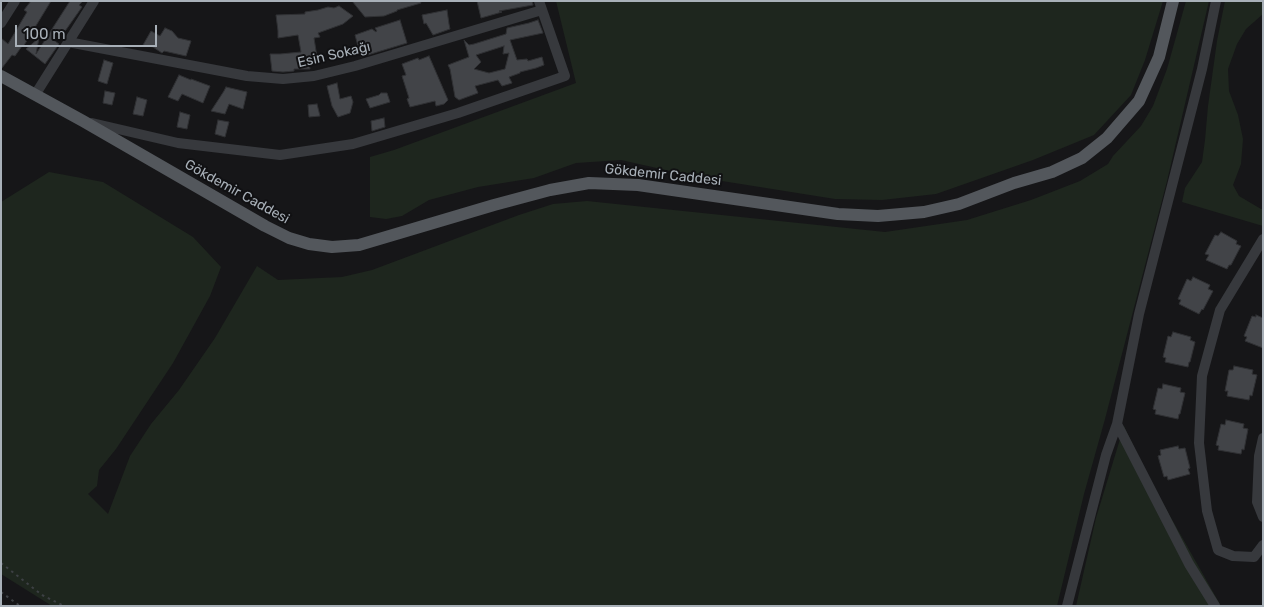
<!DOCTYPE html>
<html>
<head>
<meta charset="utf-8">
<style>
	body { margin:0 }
	#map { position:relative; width:1264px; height:607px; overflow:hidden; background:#161618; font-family:Rubik,sans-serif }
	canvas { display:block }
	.frame { position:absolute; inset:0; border:2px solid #a8b0b8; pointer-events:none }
	.scale { position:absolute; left:15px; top:25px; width:142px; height:22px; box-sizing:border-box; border:2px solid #a8b0b8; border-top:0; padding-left:6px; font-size:15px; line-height:18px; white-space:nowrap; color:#a8b0b8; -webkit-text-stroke:4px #111113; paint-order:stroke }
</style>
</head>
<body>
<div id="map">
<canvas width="1264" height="607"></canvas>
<div class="frame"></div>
<div class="scale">100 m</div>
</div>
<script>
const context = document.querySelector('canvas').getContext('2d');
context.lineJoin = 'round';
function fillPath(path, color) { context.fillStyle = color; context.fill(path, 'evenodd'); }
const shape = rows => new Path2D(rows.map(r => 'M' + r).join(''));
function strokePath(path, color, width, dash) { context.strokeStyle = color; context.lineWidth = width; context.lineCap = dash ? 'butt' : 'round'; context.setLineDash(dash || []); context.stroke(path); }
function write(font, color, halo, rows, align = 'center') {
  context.font = font + ' Rubik,sans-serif'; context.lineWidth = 4; context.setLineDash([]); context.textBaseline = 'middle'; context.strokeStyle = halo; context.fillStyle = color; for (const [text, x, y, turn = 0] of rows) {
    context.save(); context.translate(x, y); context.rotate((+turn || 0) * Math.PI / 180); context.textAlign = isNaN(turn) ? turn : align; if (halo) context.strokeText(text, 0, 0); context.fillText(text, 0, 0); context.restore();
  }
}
const green = shape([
	[556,1,1163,1,1145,60,1131,95,1094,135,1033,160,936,194,882,200,835,199,697,177,621,160,576,163,534,178,478,187,429,200,402,216,386,219,370,217,370,157,394,150,576,83],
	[1186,1,1209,1,1167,181,1105,419,1084,494,1057,606,52,606,1,574,1,202,49,172,103,182,193,237,221,267,210,296,173,363,116,449,99,470,97,486,88,494,108,514,130,456,151,424,179,390,215,338,257,266,278,280,342,277,372,270,519,215,553,204,587,201,885,232,967,220,1031,200,1080,181,1108,164,1113,156,1141,126,1153,106,1167,69],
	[1225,1,1263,1,1263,14,1246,29,1237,44,1228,69,1229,91,1238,115,1243,139,1241,164,1233,185,1239,196,1261,209,1263,209,1263,226,1182,202,1185,188,1202,162,1205,140,1208,106,1217,41],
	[1124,426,1145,470,1170,516,1221,606,1076,606,1096,518]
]);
const building = shape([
	[31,1,51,1,23,47,22,46,15,56,12,55,2,68,1,68,1,38,8,44,27,12,24,10,31,1],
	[70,1,83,1,79,5,82,7,63,34,52,39,59,44,45,64,26,49,39,38,36,54,70,1],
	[352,1,420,1,421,3,397,10,397,11,384,16,365,17,352,1],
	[477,1,532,1,533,5,499,11,502,12,481,18,477,1],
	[339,6,353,16,343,24,318,33,320,37,314,38,317,57,308,58,310,69,294,69,294,71,283,72,272,71,270,54,280,54,301,52,298,35,278,38,278,31,276,15,305,14,305,12,318,10,328,7,334,8,339,6],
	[447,10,449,24,450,29,433,35,426,23,424,24,422,15,447,10],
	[400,20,407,43,361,57,355,35,372,29,376,32,377,31,375,28,400,20],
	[538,20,543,33,510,40,517,60,527,59,528,61,542,57,544,65,536,68,520,72,520,73,509,77,512,83,502,86,498,80,475,86,478,93,467,97,459,100,455,97,450,69,448,65,469,57,464,40,469,45,474,44,506,34,507,28,529,23,538,20],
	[504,46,503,54,509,53,505,69,489,73,474,69,481,62,476,55,504,46],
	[165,28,172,31,178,38,191,41,186,56,164,51,162,53,153,47,143,45,151,31,160,36,165,28],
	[429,56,448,100,444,104,436,106,435,101,410,107,407,99,409,98,402,76,406,75,402,64,418,58,419,60,429,56],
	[104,60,113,63,107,84,98,81,104,60],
	[179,75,191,80,191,79,210,86,203,103,182,94,178,101,168,97,179,75],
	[337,83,340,99,351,96,353,102,350,113,338,117,332,106,327,86,337,83],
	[226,87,247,92,243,109,229,104,225,114,211,111,224,91,226,87],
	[105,91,115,93,112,105,103,103,105,91],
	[381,93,387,93,390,102,370,108,366,99,379,95,381,93],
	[137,97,147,100,143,116,133,114,137,97],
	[317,104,320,116,309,117,308,105,317,104],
	[180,112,190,115,187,129,177,127,180,112],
	[384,118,385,127,372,131,371,121,384,118],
	[218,120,229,122,225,137,215,134,218,120],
	[1221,232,1237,241,1236,244,1241,246,1231,265,1229,265,1227,269,1206,260,1209,255,1205,254,1215,235,1218,236,1221,232],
	[1193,277,1210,285,1208,289,1213,291,1203,310,1202,309,1199,314,1179,304,1181,300,1178,299,1187,279,1191,281,1193,277],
	[1256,315,1263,318,1263,348,1245,341,1247,337,1244,336,1252,316,1256,317,1256,315],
	[1173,332,1191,337,1190,340,1195,342,1190,362,1189,362,1188,367,1165,362,1166,358,1163,357,1168,336,1171,337,1173,332],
	[1234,366,1253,370,1252,374,1257,375,1252,396,1250,395,1249,400,1227,396,1228,391,1225,391,1229,370,1233,370,1234,366],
	[1163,384,1181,388,1180,392,1185,393,1180,414,1179,414,1178,419,1155,414,1156,410,1153,409,1158,388,1162,389,1163,384],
	[1226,420,1244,424,1243,428,1248,429,1244,450,1242,449,1241,454,1218,450,1219,446,1216,445,1221,424,1225,425,1226,420],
	[1178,446,1179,449,1185,448,1190,468,1188,469,1190,474,1168,480,1167,476,1164,477,1158,456,1161,455,1160,450,1178,446]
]);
const path = shape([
	[1,563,42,595,64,606],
	[1,592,20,606]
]);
const minor = shape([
	[1,23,15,1],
	[68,42,247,76,283,79,314,76,355,66,542,10],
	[35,95,94,1],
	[92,123,178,143,280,155,353,144,458,113,565,76,539,1],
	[1263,239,1220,310,1202,376,1199,443,1207,511,1218,550,1233,556,1254,557,1263,545],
	[1117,424,1189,564,1215,606],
	[1263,438,1259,456,1257,502,1263,517],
	[1067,606,1106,455,1117,424,1139,314,1202,69,1216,1]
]);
const major = shape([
	[1,76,83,121,265,226,289,238,309,244,332,247,359,245,494,205,550,190,589,183,638,185,838,214,878,216,924,212,959,204,1014,183,1052,172,1082,158,1107,138,1139,101,1159,57,1173,1]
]);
const streetNames = [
	["Esin Sokağı",334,55,-13],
	["Gökdemir Caddesi",663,175,6],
	["Gökdemir Caddesi",237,192,29]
];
fillPath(green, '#1e261e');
fillPath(building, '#424448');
strokePath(building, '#303134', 1);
strokePath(path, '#3d4044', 2, [2.5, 4]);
strokePath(minor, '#37393d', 10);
strokePath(major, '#53575c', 12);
write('14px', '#a8b0b8', '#111113', streetNames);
</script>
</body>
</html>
